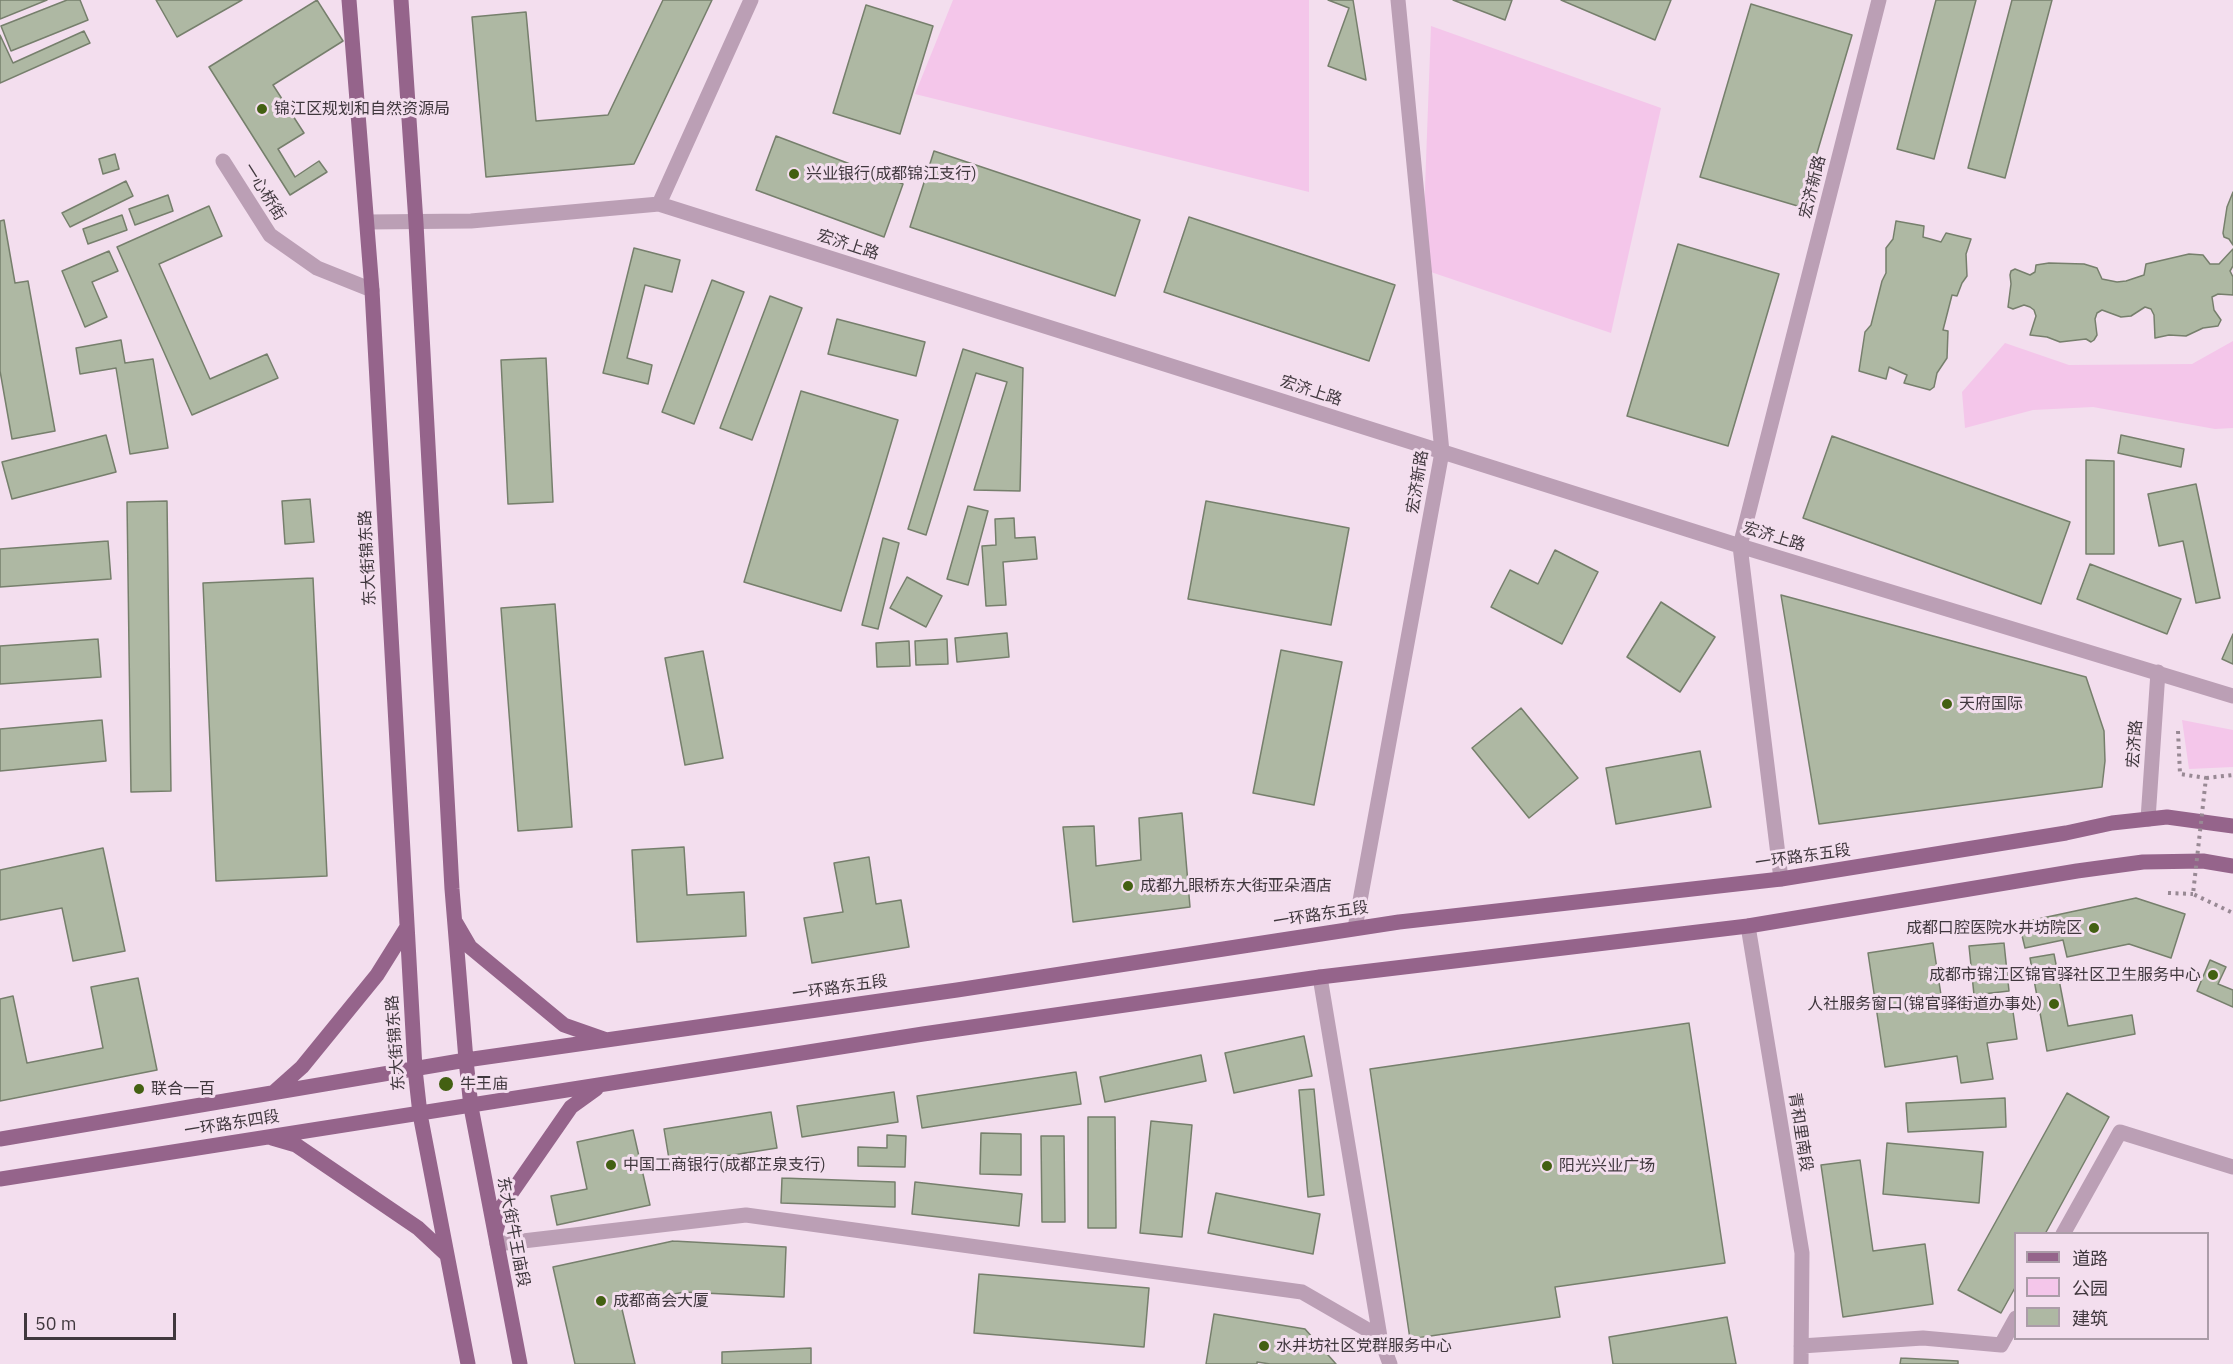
<!DOCTYPE html>
<html>
<head>
<meta charset="utf-8">
<style>
	body { margin:0 }
	#map { position:relative; width:2233px; height:1364px; overflow:hidden; background:#f3deee; font-family:"IBM Plex Sans","Noto Sans SC",sans-serif }
	canvas { display:block }
	.legend { position:absolute; left:2014px; top:1232px; width:195px; height:108px; box-sizing:border-box; background:#f3deee; border:2px solid #ab9ca8; margin:0; padding:8px 10px; list-style:none; font-size:18px; color:#40383e }
	.legend li { display:flex; align-items:center; gap:12px; height:30px }
	.legend b { width:30px; border:2px solid #ab9ca8 }
	.scale { position:absolute; left:24px; top:1313px; width:152px; height:27px; box-sizing:border-box; border:3px solid #40383e; border-top:0; padding-left:8px; font-size:18px; line-height:21px; white-space:nowrap; color:#40383e; -webkit-text-stroke:4px #f3deee; paint-order:stroke }
</style>
</head>
<body>
<div id="map">
<canvas width="2233" height="1364"></canvas>
<ul class="legend">
<li><b style="height:8px;background:#95648b"></b>道路</li>
<li><b style="height:16px;background:#f4c6ea"></b>公园</li>
<li><b style="height:16px;background:#aeb8a3"></b>建筑</li>
</ul>
<div class="scale">50 m</div>
</div>
<script>
const context = document.querySelector('canvas').getContext('2d');
context.lineJoin = 'round';
function fillPath(path, color) { context.fillStyle = color; context.fill(path, 'evenodd'); }
const shape = rows => new Path2D(rows.map(r => 'M' + r).join(''));
function strokePath(path, color, width, dash) { context.strokeStyle = color; context.lineWidth = width; context.lineCap = dash ? 'butt' : 'round'; context.setLineDash(dash || []); context.stroke(path); }
function write(font, color, halo, rows, align = 'center') {
  context.font = font + ' "IBM Plex Sans","Noto Sans SC",sans-serif'; context.lineWidth = 6; context.setLineDash([]); context.textBaseline = 'middle'; context.strokeStyle = halo; context.fillStyle = color; for (const [text, x, y, turn = 0] of rows) {
    context.save(); context.translate(x, y); context.rotate((+turn || 0) * Math.PI / 180); context.textAlign = isNaN(turn) ? turn : align; if (halo) context.strokeText(text, 0, 0); context.fillText(text, 0, 0); context.restore();
  }
}
const green = shape([
	[953,0,1309,0,1309,192,915,94],
	[1431,26,1661,108,1611,333,1422,269],
	[2233,341,2233,428,2215,429,2093,407,2033,410,1965,428,1962,392,2005,343,2069,365,2192,364],
	[2182,720,2233,730,2233,767,2189,769]
]);
const building = shape([
	[0,0,47,0,0,19,0,0],
	[67,0,80,0,88,20,11,51,1,26,67,0],
	[156,0,242,0,177,37,156,0],
	[317,0,343,41,273,85,304,133,278,149,295,177,319,161,327,172,290,195,209,67,317,0],
	[663,0,712,0,634,164,486,177,472,17,526,12,536,121,608,115,663,0],
	[1328,0,1353,0,1366,80,1328,66,1349,8,1328,0],
	[1453,0,1512,0,1505,20,1453,0],
	[1561,0,1671,0,1655,40,1561,0],
	[1936,0,1976,0,1934,159,1897,149,1936,0],
	[2012,0,2052,0,2005,178,1968,168,2012,0],
	[1751,4,1852,35,1801,207,1700,177,1751,4],
	[866,5,933,26,900,134,833,113,866,5],
	[84,31,90,43,0,83,0,35,13,63,84,31],
	[776,136,903,184,884,237,756,190,776,136],
	[934,151,1140,220,1115,296,910,227,934,151],
	[115,154,119,169,103,174,99,159,115,154],
	[126,181,133,196,70,227,62,213,126,181],
	[2233,192,2233,245,2229,239,2224,237,2223,233,2227,207,2233,192],
	[168,195,173,211,135,225,129,209,168,195],
	[209,206,222,236,159,264,210,379,267,354,278,378,192,415,117,247,209,206],
	[122,215,127,230,88,244,83,229,122,215],
	[1189,217,1395,285,1369,361,1164,292,1189,217],
	[4,220,15,283,28,281,55,431,12,439,0,371,0,221,4,220],
	[1896,221,1924,226,1923,237,1941,242,1946,233,1971,239,1966,254,1967,276,1962,283,1957,296,1952,295,1943,330,1948,331,1947,358,1937,373,1934,387,1930,390,1904,383,1907,375,1889,367,1886,379,1859,371,1865,332,1871,325,1882,281,1886,273,1886,248,1893,239,1896,221],
	[1678,244,1779,274,1728,446,1627,416,1678,244],
	[634,248,680,260,672,292,645,285,627,358,652,365,648,384,603,373,634,248],
	[2233,249,2233,266,2230,271,2233,277,2233,295,2218,294,2212,297,2214,310,2221,320,2218,326,2203,328,2186,336,2169,335,2155,338,2154,315,2151,309,2145,307,2131,316,2121,317,2102,310,2097,313,2095,319,2097,335,2094,340,2091,342,2086,339,2060,342,2047,337,2030,335,2036,316,2034,310,2030,307,2024,305,2013,309,2008,307,2011,284,2010,275,2011,271,2015,269,2030,275,2035,272,2036,265,2049,263,2084,264,2097,268,2102,279,2117,282,2126,281,2144,275,2146,264,2189,254,2203,255,2210,264,2219,264,2233,249],
	[109,251,118,271,92,282,107,317,85,327,62,271,109,251],
	[712,280,744,292,694,424,662,412,712,280],
	[770,296,802,308,752,440,720,428,770,296],
	[837,319,925,342,916,376,828,354,837,319],
	[121,340,125,363,153,359,168,448,130,454,116,368,80,374,76,348,121,340],
	[963,349,1023,368,1020,491,974,490,1007,382,976,373,926,535,908,529,963,349],
	[546,358,553,502,508,504,501,360,546,358],
	[801,391,898,420,841,611,744,582,801,391],
	[106,435,116,472,12,499,2,462,106,435],
	[2121,435,2184,449,2181,467,2118,453,2121,435],
	[1832,436,2070,522,2041,604,1803,518,1832,436],
	[2086,460,2114,461,2114,554,2086,554,2086,460],
	[2196,484,2220,598,2196,603,2183,541,2159,546,2148,494,2196,484],
	[310,499,314,542,285,544,282,501,310,499],
	[167,501,171,791,131,792,127,502,167,501],
	[1206,501,1349,528,1331,625,1188,599,1206,501],
	[968,506,988,511,968,585,947,579,968,506],
	[1014,518,1015,538,1035,537,1037,559,1003,562,1006,605,986,606,982,546,996,545,995,519,1014,518],
	[883,538,899,543,878,629,862,625,883,538],
	[108,541,111,579,0,587,0,549,108,541],
	[1555,550,1598,572,1562,644,1491,607,1510,570,1538,584,1555,550],
	[2090,564,2181,599,2167,634,2077,599,2090,564],
	[907,577,942,596,926,627,890,608,907,577],
	[313,578,327,876,216,881,203,583,313,578],
	[1781,595,2086,677,2104,731,2105,761,2102,787,1819,824,1781,595],
	[1661,602,1715,637,1680,692,1627,657,1661,602],
	[555,604,572,827,518,831,501,608,555,604],
	[1007,633,1009,657,957,662,955,638,1007,633],
	[2233,634,2233,664,2222,659,2233,634],
	[98,639,101,677,0,684,0,646,98,639],
	[947,639,948,664,916,665,915,641,947,639],
	[909,641,910,666,877,667,876,643,909,641],
	[1281,650,1342,662,1314,805,1253,793,1281,650],
	[703,651,723,758,685,765,665,658,703,651],
	[1521,708,1578,778,1529,818,1472,748,1521,708],
	[102,720,106,761,0,771,0,729,102,720],
	[1700,751,1711,807,1616,824,1606,768,1700,751],
	[1182,813,1190,907,1073,922,1063,827,1094,826,1096,866,1141,860,1139,818,1182,813],
	[684,847,687,895,744,892,746,936,637,942,632,850,684,847],
	[103,848,125,951,73,961,62,908,0,920,0,870,103,848],
	[869,857,876,904,901,900,909,947,812,963,804,918,843,912,834,863,869,857],
	[2136,898,2185,914,2171,958,2129,944,2067,957,2063,940,2025,948,2019,923,2136,898],
	[1933,943,1943,1008,2011,998,2017,1039,1987,1043,1993,1079,1961,1083,1957,1056,1885,1067,1868,953,1933,943],
	[2004,943,2009,991,1974,995,1969,946,2004,943],
	[2054,954,2068,1026,2132,1015,2135,1034,2047,1051,2030,958,2054,954],
	[2210,960,2226,967,2218,984,2233,990,2233,1007,2197,991,2210,960],
	[138,978,157,1070,0,1101,0,999,13,996,27,1063,103,1048,91,987,138,978],
	[1689,1023,1725,1263,1555,1287,1560,1317,1410,1339,1370,1069,1689,1023],
	[1304,1036,1312,1076,1234,1093,1225,1053,1304,1036],
	[1201,1055,1206,1081,1105,1102,1100,1077,1201,1055],
	[1076,1072,1081,1104,922,1128,917,1096,1076,1072],
	[1314,1089,1324,1195,1308,1197,1299,1090,1314,1089],
	[894,1092,898,1122,802,1137,797,1106,894,1092],
	[2067,1093,2109,1117,2045,1234,2016,1234,2016,1286,2001,1313,1958,1290,2067,1093],
	[2005,1098,2006,1127,1908,1132,1906,1103,2005,1098],
	[771,1112,777,1148,670,1165,664,1129,771,1112],
	[1088,1117,1115,1117,1116,1228,1088,1228,1088,1117],
	[1151,1121,1192,1125,1182,1237,1140,1233,1151,1121],
	[633,1130,650,1205,557,1225,551,1196,587,1189,577,1142,633,1130],
	[981,1133,1021,1134,1021,1175,980,1174,981,1133],
	[887,1135,906,1136,905,1167,858,1166,858,1147,887,1148,887,1135],
	[1041,1136,1064,1136,1065,1222,1042,1222,1041,1136],
	[1887,1143,1983,1152,1979,1203,1883,1194,1887,1143],
	[1860,1160,1873,1251,1925,1244,1933,1304,1843,1317,1821,1165,1860,1160],
	[782,1178,895,1182,895,1207,781,1203,782,1178],
	[915,1182,1022,1194,1019,1226,912,1214,915,1182],
	[1216,1193,1320,1214,1313,1254,1208,1233,1216,1193],
	[673,1241,786,1247,784,1297,684,1292,621,1305,635,1364,575,1364,553,1267,673,1241],
	[979,1274,1149,1288,1144,1347,974,1333,979,1274],
	[1214,1314,1305,1329,1336,1364,1270,1364,1257,1362,1257,1364,1206,1364,1214,1314],
	[1727,1317,1736,1364,1613,1364,1609,1337,1727,1317],
	[811,1348,811,1364,722,1364,722,1352,811,1348],
	[1901,1358,1958,1361,1958,1364,1900,1364,1901,1358]
]);
const path = shape([
	[2206,778,2233,775],
	[2168,893,2193,894]
]);
const minor = shape([
	[223,161,270,235,317,268,372,290],
	[659,204,751,0],
	[367,222,471,221,659,204,1740,546,2233,696],
	[2148,819,2158,672],
	[1781,879,1740,546,1879,0],
	[1748,926,1802,1253,1801,1364],
	[1355,928,1442,452,1398,0],
	[1320,977,1380,1337,1390,1364],
	[2063,1234,2120,1132,2233,1167],
	[497,1244,746,1215,1302,1292,1380,1337],
	[1801,1346,1923,1338,2001,1345,2016,1318]
]);
const major = shape([
	[349,0,372,290,415,1069,420,1114,468,1364],
	[401,0,416,223,452,889,466,1060,471,1107,520,1364],
	[456,923,470,947,564,1025,604,1039],
	[274,1092,302,1067,377,975,407,927],
	[272,1138,296,1145,418,1228,447,1255],
	[0,1139,466,1060,957,990,1399,922,1781,879,2066,833,2112,823,2167,817,2233,826],
	[0,1179,923,1034,1320,977,1748,926,2077,871,2143,862,2203,861,2233,866],
	[496,1231,503,1205,571,1107,596,1089]
]);
const pathBridge = shape([
	[2178,731,2180,774,2206,778,2193,894,2233,913]
]);
const markers = [
	[262,109,6,"#436012"],
	[794,174,6,"#436012"],
	[1947,704,6,"#436012"],
	[1128,886,6,"#436012"],
	[2094,928,6,"#436012"],
	[2213,975,6,"#436012"],
	[2054,1004,6,"#436012"],
	[446,1084,8,"#436012"],
	[139,1089,6,"#436012"],
	[611,1165,6,"#436012"],
	[1547,1166,6,"#436012"],
	[601,1301,6,"#436012"],
	[1264,1346,6,"#436012"]
];
const poiNames = [
	["锦江区规划和自然资源局",274,109],
	["兴业银行(成都锦江支行)",806,174],
	["天府国际",1959,704],
	["成都九眼桥东大街亚朵酒店",1140,886],
	["成都口腔医院水井坊院区",2082,928,"right"],
	["成都市锦江区锦官驿社区卫生服务中心",2201,975,"right"],
	["人社服务窗口(锦官驿街道办事处)",2042,1004,"right"],
	["牛王庙",460,1084],
	["联合一百",151,1089],
	["中国工商银行(成都芷泉支行)",623,1165],
	["阳光兴业广场",1559,1166],
	["成都商会大厦",613,1301],
	["水井坊社区党群服务中心",1276,1346]
];
const streetNames = [
	["宏济新路",1813,187,-76],
	["一心桥街",264,192,58],
	["宏济上路",848,245,18],
	["宏济上路",1311,391,18],
	["宏济新路",1418,482,-81],
	["宏济上路",1774,537,17],
	["东大街锦东路",368,558,-93],
	["宏济路",2135,744,-86],
	["一环路东五段",1803,857,-8],
	["一环路东五段",1321,915,-9],
	["一环路东五段",840,988,-8],
	["东大街锦东路",396,1043,-94],
	["一环路东四段",232,1124,-9],
	["青和里南段",1800,1132,81],
	["东大街牛王庙段",513,1232,79]
];
fillPath(green, '#f4c6ea');
fillPath(building, '#aeb8a3');
strokePath(building, '#767f6c', 1.5);
strokePath(path, '#988994', 4, [3, 4.5]);
strokePath(minor, '#bb9fb5', 15);
strokePath(major, '#95648b', 15);
strokePath(pathBridge, '#988994', 4, [3, 4.5]);
for (const [x, y, r, color] of markers) { const dot = new Path2D(); dot.arc(x, y, r, 0, 2 * Math.PI); context.fillStyle = color; context.fill(dot); strokePath(dot, '#f3deee', 2); }
write('16px', '#40383e', '#f3deee', poiNames, 'left');
write('16px', '#40383e', '#f3deee', streetNames);
</script>
</body>
</html>
